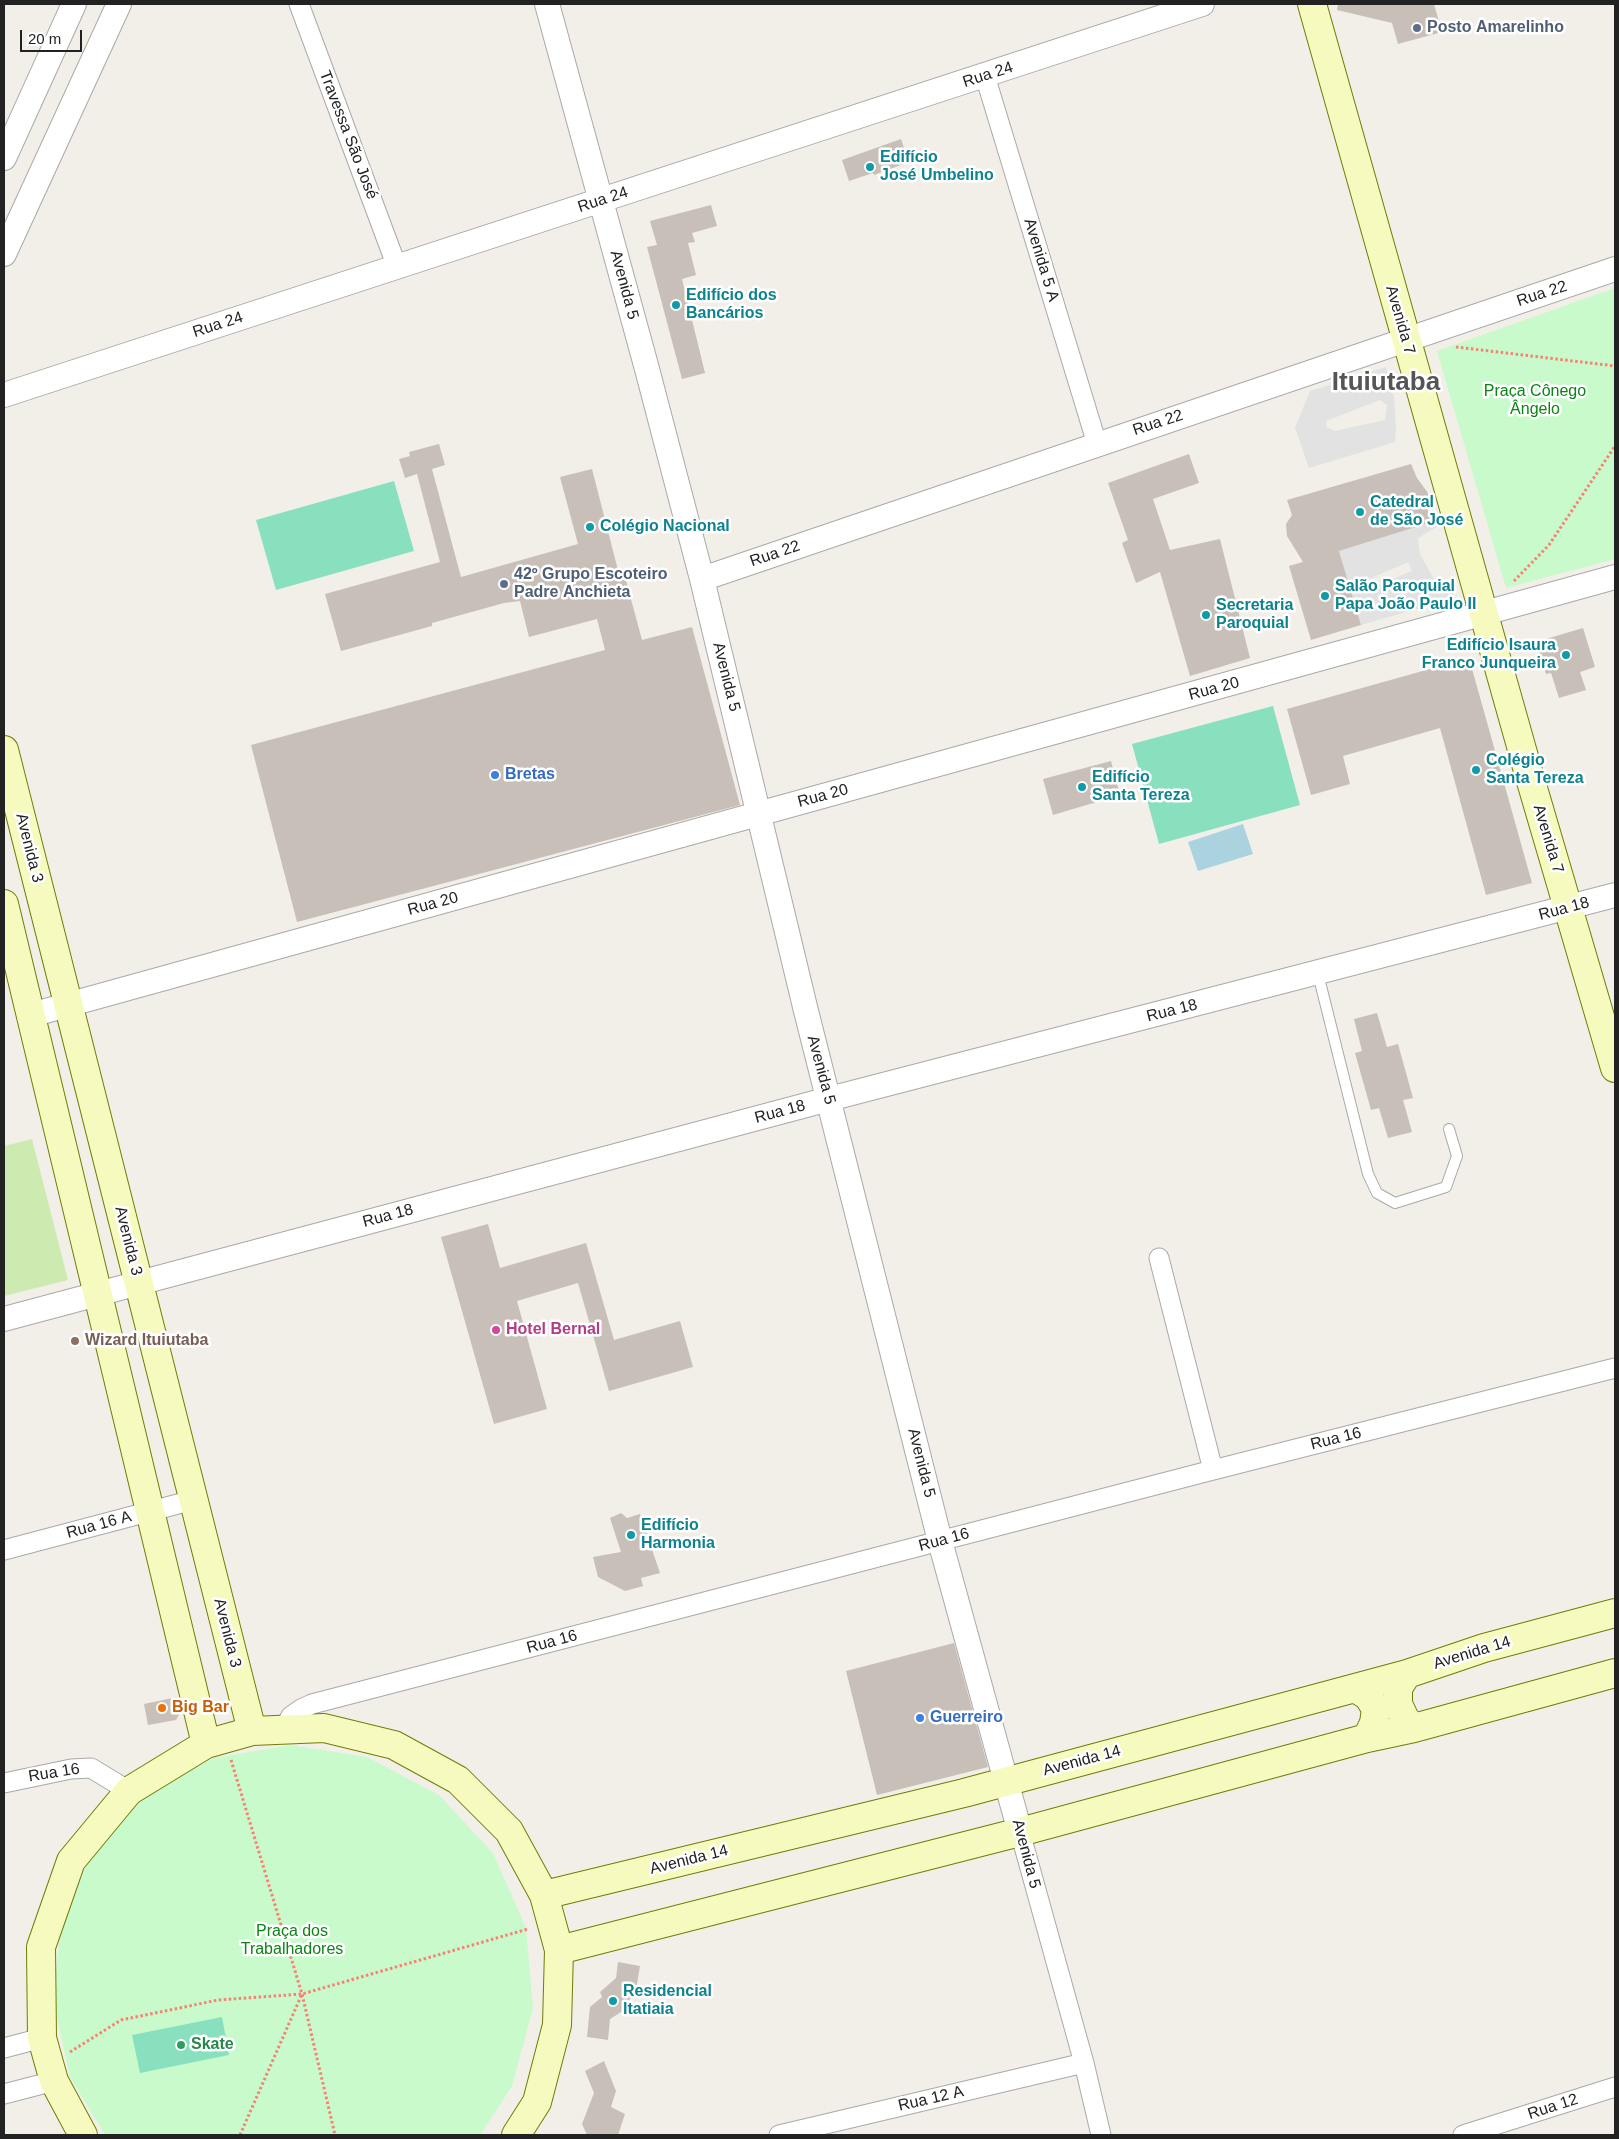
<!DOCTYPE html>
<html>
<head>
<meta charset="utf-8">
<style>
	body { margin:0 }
	#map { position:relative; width:1619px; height:2139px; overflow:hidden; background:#f2efe9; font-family:Arial,sans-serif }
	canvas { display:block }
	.frame { position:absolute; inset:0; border:5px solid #222; pointer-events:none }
	.scale { position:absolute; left:20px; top:30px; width:62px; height:22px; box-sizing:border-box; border:2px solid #222; border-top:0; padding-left:6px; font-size:15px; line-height:18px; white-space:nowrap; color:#222; -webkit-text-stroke:4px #fff; paint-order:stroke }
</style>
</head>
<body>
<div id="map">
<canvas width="1619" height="2139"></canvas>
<div class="frame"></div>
<div class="scale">20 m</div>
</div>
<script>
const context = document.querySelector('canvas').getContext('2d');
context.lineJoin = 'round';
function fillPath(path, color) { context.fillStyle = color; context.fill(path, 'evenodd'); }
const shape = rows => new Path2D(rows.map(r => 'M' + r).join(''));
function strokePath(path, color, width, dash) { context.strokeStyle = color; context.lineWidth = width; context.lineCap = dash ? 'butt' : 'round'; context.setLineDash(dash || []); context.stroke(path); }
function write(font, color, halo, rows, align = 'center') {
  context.font = font + ' Arial,sans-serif'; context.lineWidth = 5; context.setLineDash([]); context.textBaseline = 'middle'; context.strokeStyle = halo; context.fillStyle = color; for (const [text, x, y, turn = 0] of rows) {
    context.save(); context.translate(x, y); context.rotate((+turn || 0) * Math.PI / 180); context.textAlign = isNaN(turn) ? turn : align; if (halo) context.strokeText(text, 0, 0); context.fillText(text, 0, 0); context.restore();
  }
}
const grass = shape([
	[32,1139,68,1280,4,1296,4,1146]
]);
const park = shape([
	[1615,288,1615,559,1506,588,1437,351],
	[291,1745,367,1757,439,1795,493,1853,526,1928,533,2008,512,2086,480,2135,105,2135,70,2077,53,2000,61,1923,93,1852,146,1795,214,1758]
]);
const pitch = shape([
	[394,481,414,551,276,590,256,520],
	[1273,706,1300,805,1159,844,1132,744],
	[222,2017,229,2055,140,2073,132,2035]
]);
const parking = shape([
	[1386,367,1394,397,1396,429,1395,442,1309,468,1295,428,1310,391],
	[1380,400,1387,405,1385,420,1335,431,1326,427,1326,421],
	[1432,522,1440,525,1418,538,1420,554,1435,581,1449,584,1455,598,1361,625,1339,551],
	[1408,562,1412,571,1371,588,1367,580]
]);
const water = shape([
	[1243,824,1253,854,1198,871,1188,842]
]);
const building = shape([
	[1338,4,1434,4,1442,32,1398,44,1392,23,1337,10],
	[901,139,909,162,874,175,873,173,849,181,842,160],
	[711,205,717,226,692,233,695,242,688,243,696,275,682,279,705,373,682,379,647,247,657,245,650,221],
	[439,444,445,465,432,469,461,577,578,544,560,477,592,469,620,578,625,577,642,640,692,627,740,805,297,922,251,745,605,650,597,619,529,637,520,601,504,603,432,623,432,626,341,651,325,594,440,562,417,474,405,478,399,459,410,456,409,452],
	[1189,454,1199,483,1153,499,1170,550,1220,539,1250,658,1190,676,1160,572,1136,583,1122,543,1128,540,1108,483],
	[1411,464,1417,478,1428,493,1428,510,1432,522,1339,551,1361,625,1311,640,1289,566,1303,562,1287,536,1286,524,1292,515,1287,500],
	[1583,628,1595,667,1580,672,1586,690,1559,698,1551,673,1546,674,1536,642],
	[1469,658,1532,883,1486,895,1440,728,1343,756,1350,784,1311,795,1287,709],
	[1111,761,1120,795,1053,815,1043,779],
	[1377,1013,1387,1047,1398,1044,1413,1098,1403,1100,1412,1132,1388,1138,1379,1108,1371,1110,1355,1053,1362,1051,1354,1019],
	[488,1224,500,1268,586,1243,614,1340,680,1321,693,1367,609,1391,578,1283,517,1301,547,1409,494,1424,441,1237],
	[621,1513,627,1518,640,1514,660,1573,641,1578,643,1586,625,1591,598,1577,593,1557,621,1552,610,1518],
	[954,1643,988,1767,877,1795,846,1671],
	[177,1697,180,1713,176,1720,148,1725,144,1704],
	[618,1962,640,1966,635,1995,624,2004,626,2009,610,2019,608,2040,587,2037,590,2007,602,1997,600,1992,616,1978],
	[604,2061,616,2091,611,2107,625,2114,618,2135,587,2135,582,2124,594,2093,585,2071]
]);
const path = shape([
	[1456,347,1615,366],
	[1514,581,1549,545,1615,446],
	[231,1760,302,1994,335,2135],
	[70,2052,121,2020,218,2000,302,1994,528,1929],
	[240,2135,302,1994]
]);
const service = shape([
	[1318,974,1368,1174,1377,1193,1395,1203,1446,1187,1457,1156,1449,1129]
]);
const minor = shape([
	[299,4,397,267],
	[985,76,1097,444],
	[1159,1258,1213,1470],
	[4,1550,193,1500],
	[283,1730,291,1716,301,1709,312,1704,1213,1470,1615,1368],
	[4,1783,71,1769,91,1768,129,1791],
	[1020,1832,1084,2063,1101,2135],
	[4,2048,42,2038],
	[4,2094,54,2081],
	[779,2135,1084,2063],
	[1463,2135,1615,2087]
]);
const tertiary = shape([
	[547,4,647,369,702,579,806,1011,940,1541,1020,1832],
	[4,158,74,4],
	[4,254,119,4],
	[4,395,1202,4],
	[702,579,1615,269],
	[31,1015,1615,577],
	[4,1319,829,1099,1615,895]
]);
const secondary = shape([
	[1312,4,1530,778,1615,1068],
	[4,750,252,1731],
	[4,904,206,1744],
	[1407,1674,1398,1688,1398,1704,1405,1719,1414,1728],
	[1355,1688,1368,1696,1376,1709,1374,1723,1367,1738],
	[544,1895,964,1793,1355,1688,1407,1674,1484,1648,1615,1613],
	[559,1950,1020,1832,1367,1738,1414,1728,1615,1673],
	[83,2135,54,2081,42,2038,41,1947,71,1861,129,1791,206,1744,252,1731,324,1728,394,1745,458,1780,509,1831,544,1895,559,1950,557,2025,537,2102,516,2135]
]);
const markers = [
	[1417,28,5,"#5c6f8a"],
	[870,167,5,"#0f9aa8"],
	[676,305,5,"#0f9aa8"],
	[1360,512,5,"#0f9aa8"],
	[590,527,5,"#0f9aa8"],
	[504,584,5,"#5c6f8a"],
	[1325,596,5,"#0f9aa8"],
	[1206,615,5,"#0f9aa8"],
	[1566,655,5,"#0f9aa8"],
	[1476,770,5,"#0f9aa8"],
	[495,775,5,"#3f7fe0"],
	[1082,787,5,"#0f9aa8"],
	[496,1330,5,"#d1479c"],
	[75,1341,5,"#8d6e63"],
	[631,1535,5,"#0f9aa8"],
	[162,1708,5,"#e8710a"],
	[920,1718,5,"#3f7fe0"],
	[613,2001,5,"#0f9aa8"],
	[181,2045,5,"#2e9e5b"]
];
const serviceNames = [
	["Posto Amarelinho",1427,28],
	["42º Grupo Escoteiro",514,575],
	["Padre Anchieta",514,593]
];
const streetNames = [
	["Rua 24",988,75,-18],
	["Travessa São José",348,135,69],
	["Rua 24",603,200,-18],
	["Avenida 5 A",1041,260,73],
	["Avenida 5",624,285,75],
	["Rua 22",1542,294,-18],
	["Avenida 7",1400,320,74],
	["Rua 24",218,325,-18],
	["Rua 22",1158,423,-18],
	["Rua 22",775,554,-19],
	["Avenida 5",726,677,76],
	["Rua 20",1214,689,-15],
	["Rua 20",823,796,-15],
	["Avenida 7",1548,839,73],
	["Avenida 3",29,848,76],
	["Rua 20",433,904,-15],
	["Rua 18",1564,909,-15],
	["Rua 18",1172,1011,-14],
	["Avenida 5",821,1070,75],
	["Rua 18",780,1112,-15],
	["Rua 18",388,1216,-15],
	["Avenida 3",128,1241,76],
	["Rua 16",1336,1439,-14],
	["Avenida 5",921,1463,76],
	["Rua 16 A",99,1525,-15],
	["Rua 16",944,1540,-15],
	["Avenida 3",227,1633,76],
	["Rua 16",552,1642,-15],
	["Avenida 14",1472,1653,-17],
	["Avenida 14",1082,1761,-15],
	["Rua 16",54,1773,-9],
	["Avenida 5",1026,1854,75],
	["Avenida 14",689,1860,-14],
	["Rua 12 A",931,2099,-13],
	["Rua 12",1553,2107,-18]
];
const cultureNames = [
	["Edifício",880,158],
	["José Umbelino",880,176],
	["Edifício dos",686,296],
	["Bancários",686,314],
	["Catedral",1370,503],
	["de São José",1370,521],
	["Colégio Nacional",600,527],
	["Salão Paroquial",1335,587],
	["Papa João Paulo II",1335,605],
	["Secretaria",1216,606],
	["Paroquial",1216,624],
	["Edifício Isaura",1556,646,"right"],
	["Franco Junqueira",1556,664,"right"],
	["Colégio",1486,761],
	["Santa Tereza",1486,779],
	["Edifício",1092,778],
	["Santa Tereza",1092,796],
	["Edifício",641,1526],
	["Harmonia",641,1544],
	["Residencial",623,1992],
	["Itatiaia",623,2010]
];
const parkNames = [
	["Praça Cônego",1535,392],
	["Ângelo",1535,410],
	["Praça dos",292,1932],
	["Trabalhadores",292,1950]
];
const shopNames = [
	["Bretas",505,775],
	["Guerreiro",930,1718]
];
const hotelNames = [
	["Hotel Bernal",506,1330]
];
const educationNames = [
	["Wizard Ituiutaba",85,1341]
];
const foodNames = [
	["Big Bar",172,1708]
];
const leisureNames = [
	["Skate",191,2045]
];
const townNames = [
	["Ituiutaba",1386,383]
];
fillPath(grass, '#cdebb0');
fillPath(park, '#c8facc');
fillPath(pitch, '#88e0be');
fillPath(parking, '#e2e2e2');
fillPath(water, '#aad3df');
fillPath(building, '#c7bfb8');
strokePath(service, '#a9a9a9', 12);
strokePath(minor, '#a9a9a9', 21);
strokePath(tertiary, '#a9a9a9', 26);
strokePath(secondary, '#707d05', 30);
strokePath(path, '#fa8072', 3, [2.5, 2.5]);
strokePath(service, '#fff', 10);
strokePath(minor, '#fff', 19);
strokePath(tertiary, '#fff', 24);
strokePath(secondary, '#f7fabf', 28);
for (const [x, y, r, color] of markers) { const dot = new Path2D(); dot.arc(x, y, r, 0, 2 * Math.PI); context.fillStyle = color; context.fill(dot); strokePath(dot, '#fff', 2); }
write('bold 16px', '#4e5e75', '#fff', serviceNames, 'left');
write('16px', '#222', '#fff', streetNames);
write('bold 16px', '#0d838f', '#fff', cultureNames, 'left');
write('16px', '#0c8416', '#fff', parkNames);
write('bold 16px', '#366cbe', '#fff', shopNames, 'left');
write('bold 16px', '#b23c85', '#fff', hotelNames, 'left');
write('bold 16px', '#785e54', '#fff', educationNames, 'left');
write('bold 16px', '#c56008', '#fff', foodNames, 'left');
write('bold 16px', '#27864d', '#fff', leisureNames, 'left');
write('bold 26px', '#555', '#fff', townNames);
</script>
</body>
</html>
